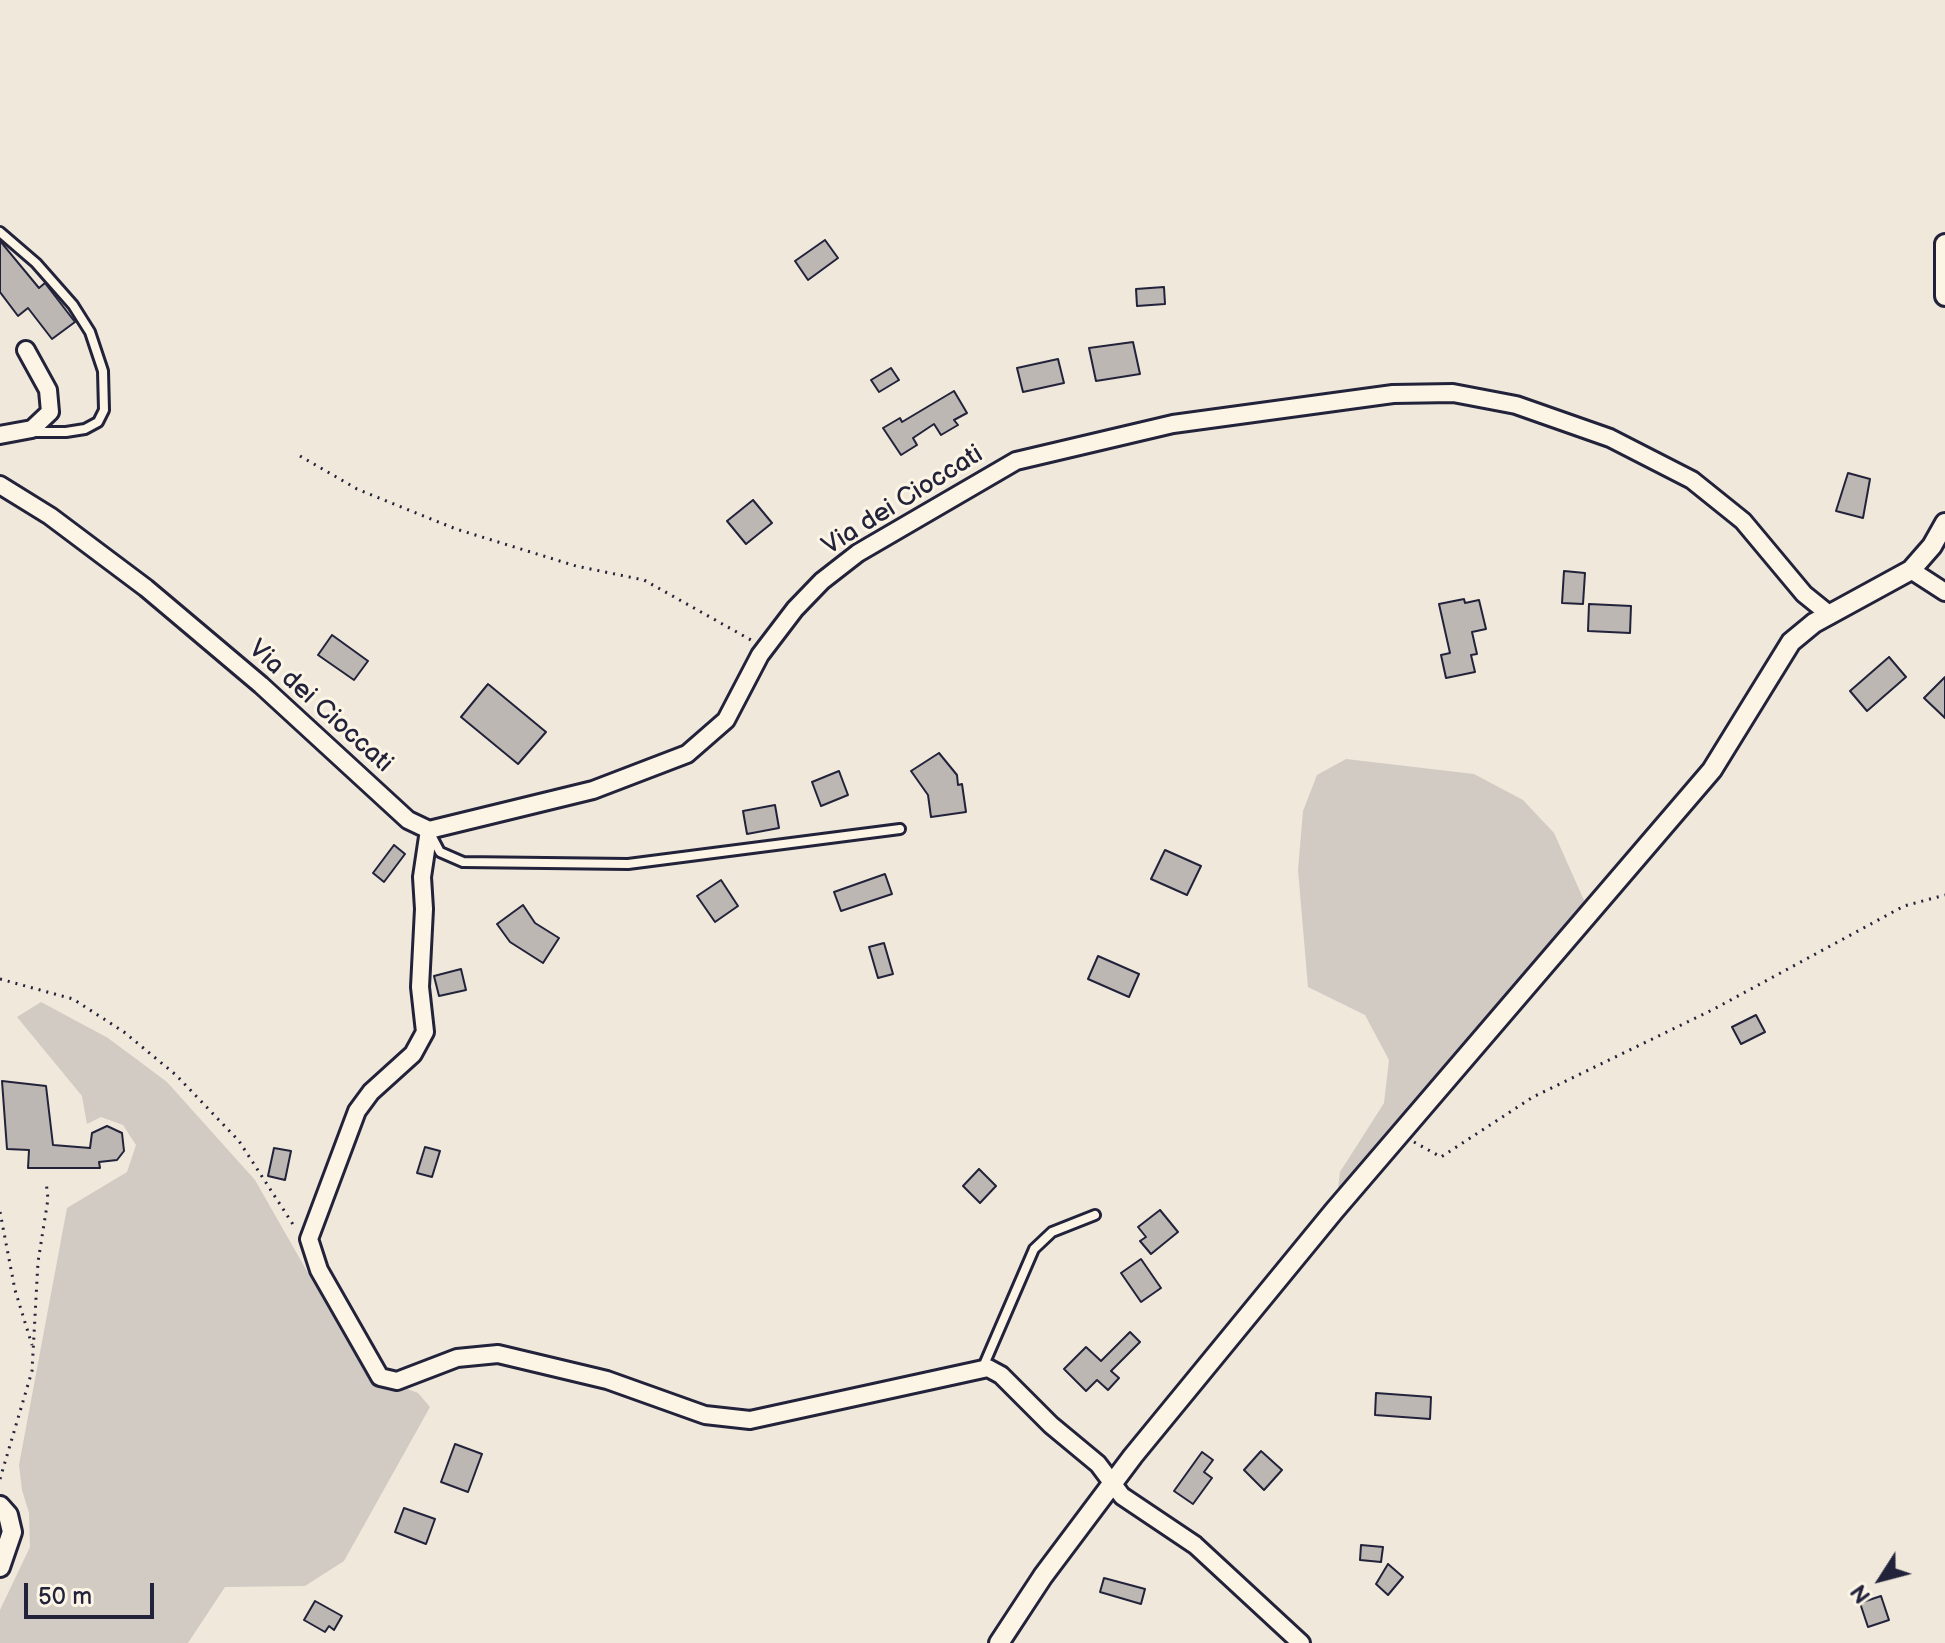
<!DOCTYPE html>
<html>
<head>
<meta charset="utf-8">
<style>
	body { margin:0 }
	#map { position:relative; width:1945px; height:1643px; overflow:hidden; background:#efe8db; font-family:"Balsamiq Sans",sans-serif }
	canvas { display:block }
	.north { position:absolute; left:1841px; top:1539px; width:80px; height:80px; -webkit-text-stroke:6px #fcf5e5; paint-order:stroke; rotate:234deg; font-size:22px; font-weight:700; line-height:32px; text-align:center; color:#22223b }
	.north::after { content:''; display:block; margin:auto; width:28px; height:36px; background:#22223b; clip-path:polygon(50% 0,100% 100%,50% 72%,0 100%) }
	.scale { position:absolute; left:24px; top:1583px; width:130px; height:36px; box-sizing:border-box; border:4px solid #22223b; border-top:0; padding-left:10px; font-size:24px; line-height:28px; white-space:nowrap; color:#22223b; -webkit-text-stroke:6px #fcf5e5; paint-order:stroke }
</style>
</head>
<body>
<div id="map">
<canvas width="1945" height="1643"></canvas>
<div class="north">N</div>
<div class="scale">50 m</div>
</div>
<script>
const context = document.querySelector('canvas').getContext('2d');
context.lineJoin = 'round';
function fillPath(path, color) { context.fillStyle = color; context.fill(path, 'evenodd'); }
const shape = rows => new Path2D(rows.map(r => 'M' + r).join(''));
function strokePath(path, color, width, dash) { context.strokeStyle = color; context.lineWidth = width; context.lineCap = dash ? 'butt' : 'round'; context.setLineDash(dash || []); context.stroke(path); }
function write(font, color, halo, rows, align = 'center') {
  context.font = font + ' "Balsamiq Sans",sans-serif'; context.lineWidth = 6; context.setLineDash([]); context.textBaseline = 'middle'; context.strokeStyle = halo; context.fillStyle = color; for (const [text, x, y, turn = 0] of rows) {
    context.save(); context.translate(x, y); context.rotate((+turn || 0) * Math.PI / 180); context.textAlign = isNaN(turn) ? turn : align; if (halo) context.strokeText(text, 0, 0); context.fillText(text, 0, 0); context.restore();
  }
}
const green = shape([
	[1346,759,1474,774,1523,800,1554,833,1587,907,1338,1189,1340,1172,1384,1103,1389,1060,1365,1015,1308,987,1298,870,1303,811,1317,775],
	[41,1002,108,1038,167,1082,255,1180,365,1373,418,1393,430,1407,344,1561,305,1586,225,1587,188,1643,0,1643,0,1610,30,1547,29,1513,22,1490,19,1465,67,1208,127,1172,136,1145,123,1125,101,1117,87,1124,82,1096,17,1017]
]);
const building = shape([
	[825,240,838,258,808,280,795,261,825,240],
	[0,241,39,288,45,283,75,322,52,339,28,308,18,316,0,292,0,241],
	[1164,287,1165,304,1137,306,1136,289,1164,287],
	[1133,342,1140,374,1096,381,1089,348,1133,342],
	[1058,359,1064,383,1023,392,1017,368,1058,359],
	[891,368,899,380,879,392,871,380,891,368],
	[954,391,967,413,954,420,958,425,941,435,934,424,913,438,917,445,901,455,883,428,900,418,902,422,954,391],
	[1848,473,1870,479,1863,518,1836,511,1848,473],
	[753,500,772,523,746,544,727,521,753,500],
	[1564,571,1585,573,1583,604,1562,603,1564,571],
	[1464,599,1465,603,1479,600,1486,629,1472,632,1477,654,1471,655,1475,672,1446,678,1441,655,1450,653,1439,604,1464,599],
	[1589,604,1631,606,1630,633,1588,631,1589,604],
	[332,635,368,661,354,680,318,655,332,635],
	[1889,657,1906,677,1867,711,1850,691,1889,657],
	[1945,677,1945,718,1924,698,1945,677],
	[488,684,546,732,518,764,461,717,488,684],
	[939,753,957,775,958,785,962,784,966,812,931,817,928,795,911,771,939,753],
	[839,771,848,795,821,806,812,782,839,771],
	[775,805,779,828,747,834,743,811,775,805],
	[394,845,405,854,384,882,373,873,394,845],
	[1165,850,1201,866,1187,895,1151,879,1165,850],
	[885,874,892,894,841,911,834,892,885,874],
	[721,880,738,906,715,922,697,896,721,880],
	[523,905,535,923,559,938,543,963,510,942,497,924,523,905],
	[884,943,893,974,878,978,869,947,884,943],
	[1098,956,1139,974,1129,997,1088,979,1098,956],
	[461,969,466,990,439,996,434,976,461,969],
	[1756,1015,1765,1032,1741,1044,1732,1027,1756,1015],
	[2,1081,46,1086,53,1145,90,1148,92,1133,107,1126,122,1133,124,1151,117,1160,99,1162,100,1168,28,1168,29,1150,7,1149,2,1081],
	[425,1147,440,1151,432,1177,417,1173,425,1147],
	[274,1148,291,1151,285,1180,268,1176,274,1148],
	[979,1169,996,1186,980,1203,963,1186,979,1169],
	[1160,1210,1178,1232,1151,1254,1140,1241,1146,1237,1138,1227,1160,1210],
	[1141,1259,1161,1288,1141,1302,1121,1273,1141,1259],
	[1130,1332,1140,1342,1111,1371,1119,1378,1108,1390,1097,1380,1086,1391,1064,1369,1086,1347,1101,1361,1130,1332],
	[1376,1393,1431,1397,1430,1419,1375,1415,1376,1393],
	[455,1444,482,1454,468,1492,441,1482,455,1444],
	[1261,1451,1282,1470,1264,1490,1244,1470,1261,1451],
	[1202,1452,1213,1460,1204,1472,1212,1478,1193,1504,1174,1491,1202,1452],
	[404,1508,435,1519,426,1544,395,1532,404,1508],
	[1361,1545,1383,1547,1381,1562,1360,1560,1361,1545],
	[1388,1564,1403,1577,1388,1595,1376,1584,1388,1564],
	[1104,1578,1145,1589,1141,1604,1100,1592,1104,1578],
	[1881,1596,1889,1620,1868,1627,1860,1603,1881,1596],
	[315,1601,342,1616,334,1630,329,1626,325,1632,304,1620,315,1601]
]);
const path = shape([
	[300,456,357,489,456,529,576,566,644,580,751,640],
	[0,979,73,999,124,1032,176,1075,239,1141,296,1229],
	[1414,1142,1441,1157,1533,1097,1714,1009,1904,906,1945,895],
	[0,1212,15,1290,32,1345],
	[0,1479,32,1371,38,1262,48,1199,46,1181]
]);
const service = shape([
	[0,232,36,263,73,305,90,332,103,371,104,410,98,422,85,429,66,432,31,432],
	[431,835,440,852,463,862,628,864,900,829],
	[983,1367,1034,1249,1052,1232,1095,1215]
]);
const minor = shape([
	[0,435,32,429,50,412,48,390,26,350],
	[0,485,50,516,146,588,261,685,408,820,429,830,593,790,687,754,726,720,760,655,795,609,822,581,858,553,1016,461,1173,424,1393,394,1453,393,1516,405,1610,438,1692,480,1743,521,1804,594,1830,615],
	[1911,570,1945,592],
	[429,830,422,877,424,909,420,987,425,1032,413,1054,371,1092,357,1111,309,1239,319,1270,380,1377,397,1381,457,1358,498,1354,607,1380,705,1415,750,1420,988,1368,1001,1375,1051,1425,1098,1464,1122,1496,1195,1545,1301,1643]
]);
const tertiary = shape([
	[1945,244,1945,296],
	[0,1506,8,1515,12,1532,0,1567],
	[999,1643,1043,1576,1133,1456,1334,1211,1712,770,1791,642,1814,623,1911,570,1932,546,1945,523]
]);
const streetNames = [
	["Via dei Cioccati",903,501,-32],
	["Via dei Cioccati",320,707,42]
];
fillPath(green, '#d1cbc3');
fillPath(building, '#bcb7b3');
strokePath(building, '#22223b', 2);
strokePath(service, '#22223b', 14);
strokePath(minor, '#22223b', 22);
strokePath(tertiary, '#22223b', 24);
strokePath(path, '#22223b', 3, [2, 6]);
strokePath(service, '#fcf5e5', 8);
strokePath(minor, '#fcf5e5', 16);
strokePath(tertiary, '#fcf5e5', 18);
write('26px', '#22223b', '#fcf5e5', streetNames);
</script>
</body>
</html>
